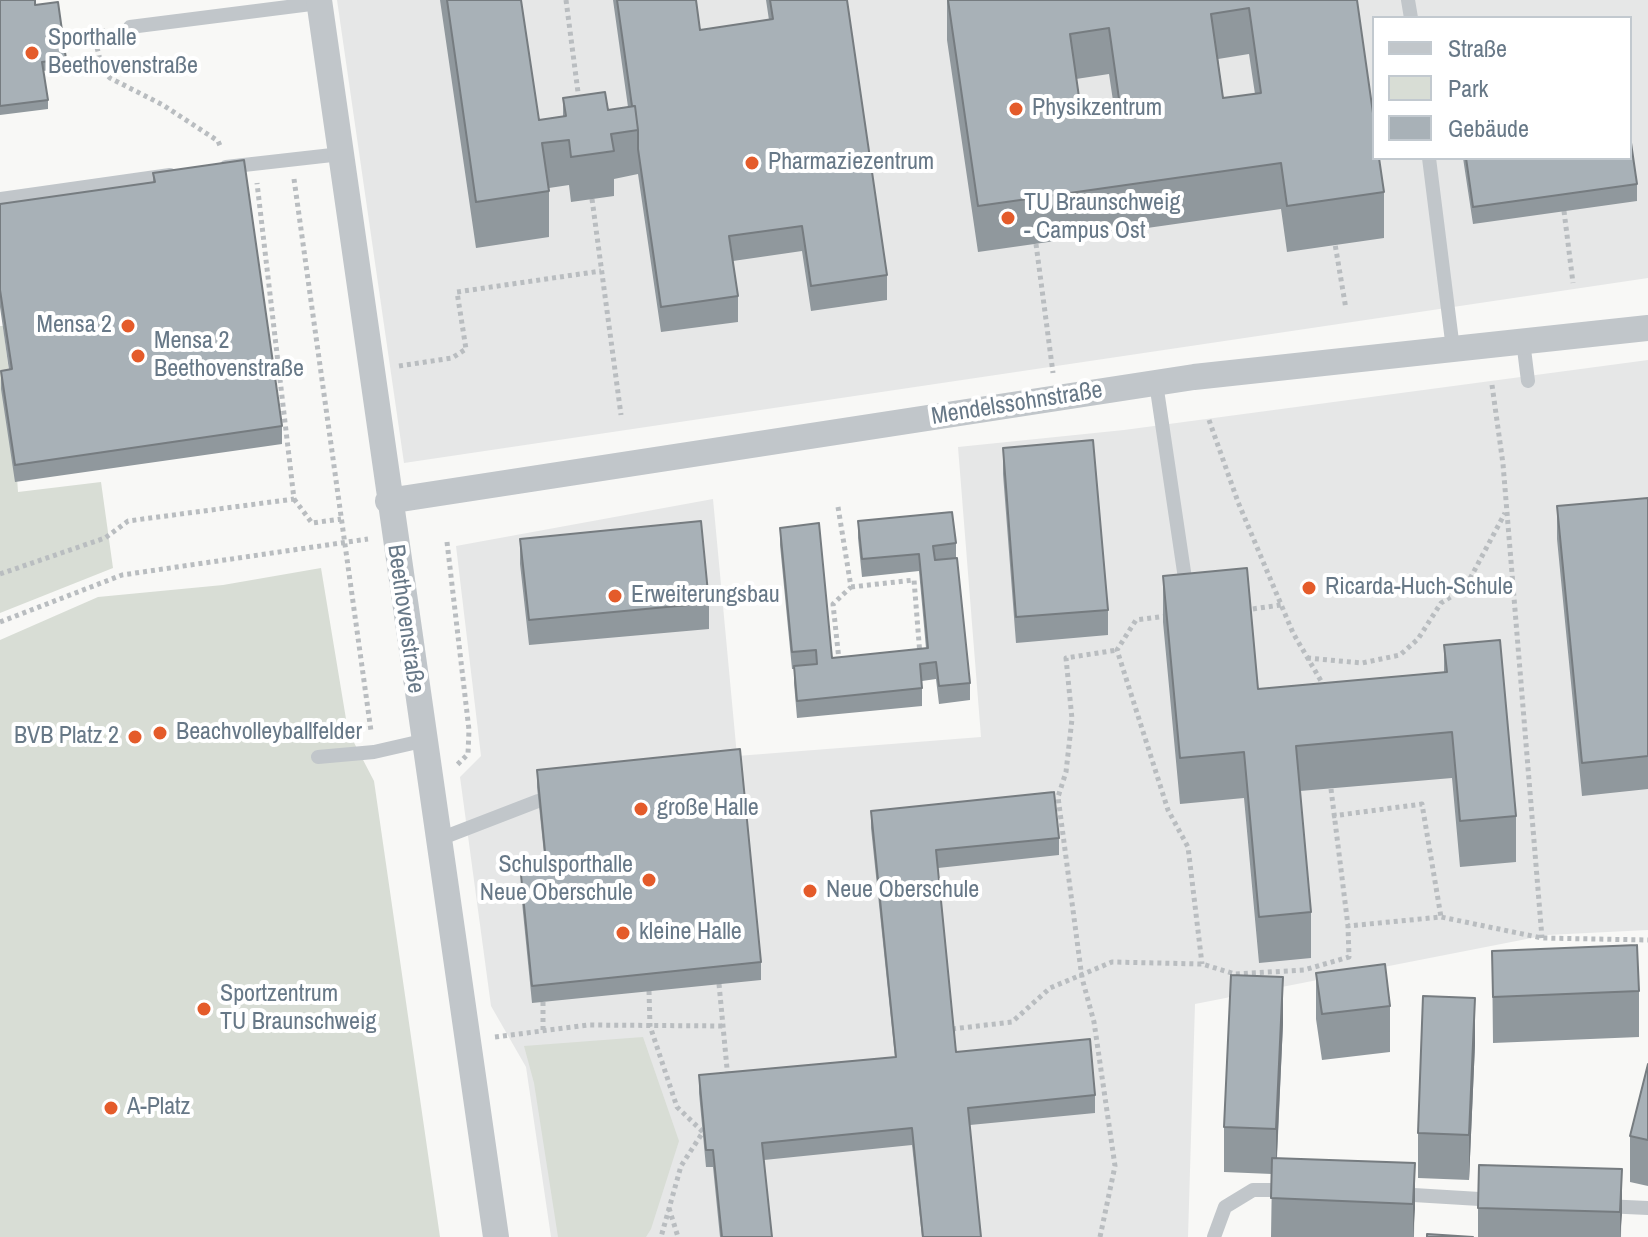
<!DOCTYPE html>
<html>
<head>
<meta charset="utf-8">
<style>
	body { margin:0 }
	#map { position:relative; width:1648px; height:1237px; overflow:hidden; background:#f8f8f6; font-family:"Archivo Narrow",sans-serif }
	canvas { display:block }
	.legend { position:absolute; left:1372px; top:16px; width:260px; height:144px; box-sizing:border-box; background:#fff; border:2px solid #c2c9cf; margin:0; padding:10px 14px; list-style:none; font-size:24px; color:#677887 }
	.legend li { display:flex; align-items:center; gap:16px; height:40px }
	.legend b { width:40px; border:2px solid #c2c9cf }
</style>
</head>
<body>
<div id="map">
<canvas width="1648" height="1237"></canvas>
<ul class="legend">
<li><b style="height:10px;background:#c1c6ca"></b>Straße</li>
<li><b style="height:22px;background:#d8ddd5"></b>Park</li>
<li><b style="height:22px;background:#a8b1b7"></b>Gebäude</li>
</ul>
</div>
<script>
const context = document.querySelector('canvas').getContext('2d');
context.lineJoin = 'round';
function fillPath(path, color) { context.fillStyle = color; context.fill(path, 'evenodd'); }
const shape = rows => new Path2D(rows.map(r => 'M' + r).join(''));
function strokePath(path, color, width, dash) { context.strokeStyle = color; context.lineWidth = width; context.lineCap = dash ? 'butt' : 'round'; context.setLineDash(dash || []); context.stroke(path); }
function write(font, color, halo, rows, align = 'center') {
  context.font = font + ' "Archivo Narrow",sans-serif'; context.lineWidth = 8; context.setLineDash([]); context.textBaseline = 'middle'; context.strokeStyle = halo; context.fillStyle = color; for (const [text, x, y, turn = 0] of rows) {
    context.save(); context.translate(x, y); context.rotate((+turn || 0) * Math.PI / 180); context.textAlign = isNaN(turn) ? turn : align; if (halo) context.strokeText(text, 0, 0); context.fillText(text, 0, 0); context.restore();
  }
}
const built = shape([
	[337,0,1648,0,1648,278,404,463],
	[1374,18,1630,18,1630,158,1374,158],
	[1648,360,1648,930,1547,935,1195,1004,1188,1237,551,1237,526,1067,491,1006,460,777,481,756,456,546,713,499,737,756,981,737,958,447,1124,430]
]);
const green = shape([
	[0,326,3,326,11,387,18,492,101,482,113,568,0,613],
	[321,568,348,731,374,781,440,1237,0,1237,0,640,98,597,223,585],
	[643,1037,679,1141,651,1229,646,1237,558,1237,534,1083,524,1046]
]);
const path = shape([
	[566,0,579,100],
	[93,32,103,71,110,78,163,105,218,141,221,148],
	[62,38,109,30],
	[294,179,371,731],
	[592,199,621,415],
	[1564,211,1573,283],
	[1334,238,1346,309],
	[1036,244,1053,373],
	[399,366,452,358,466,349,457,292,601,271],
	[1492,385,1503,464,1542,938],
	[1209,420,1238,502,1293,633,1324,686],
	[294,499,312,523,341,519],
	[838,507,851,587,833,604,839,660],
	[447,542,469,730,468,754,457,765],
	[0,574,105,538,128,521,294,499,257,183],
	[851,587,914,580,920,655],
	[1245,610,1281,605],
	[1167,616,1136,620,1117,650,1168,810,1188,847,1202,964],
	[0,622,122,575,368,539],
	[1307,658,1362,663,1400,655,1418,639,1441,603,1465,588,1505,513],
	[1331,789,1348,926,1441,917,1542,938,1648,940],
	[1332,816,1422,804,1441,917],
	[719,984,728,1079],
	[649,991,650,1026,677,1107,703,1132,681,1166,661,1237],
	[543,1002,543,1031],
	[952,1029,1012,1022,1050,988,1112,962,1202,964,1235,974,1304,970,1349,957,1348,926],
	[495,1037,588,1025,724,1026],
	[669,1208,678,1237],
	[1100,1237,1115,1166,1094,1022,1082,978,1058,797,1066,772,1072,719,1066,658,1117,650]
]);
const lane = shape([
	[1408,0,1411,18],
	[130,27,319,3],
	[1429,158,1453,349],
	[226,167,341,154],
	[0,199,170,175],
	[1523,341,1528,381],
	[1156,383,1187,592],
	[318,757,374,752,422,741],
	[437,840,538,801],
	[1397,1194,1496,1200],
	[1604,1206,1648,1208],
	[1214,1237,1225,1207,1253,1190,1288,1190]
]);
const street = shape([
	[319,0,496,1237],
	[388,501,1194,377,1648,328]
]);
const wall = shape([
	[0,0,35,5,66,59,66,68,43,71,48,100,48,109,0,115],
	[440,0,521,0,539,120,563,116,563,98,608,110,628,107,613,0,696,0,700,30,769,20,766,0,847,0,887,275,887,300,811,311,802,251,733,261,738,296,738,322,661,332,638,174,614,179,614,196,571,202,569,185,549,188,549,237,476,248],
	[947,0,1357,0,1384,192,1384,238,1287,252,1281,209,978,252,947,40],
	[1249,54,1255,94,1223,98,1218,59],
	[1109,74,1115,114,1082,118,1076,79],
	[1463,158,1630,158,1637,184,1637,201,1473,224],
	[153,173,282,426,282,444,15,482,1,389,1,371,9,370,0,307,0,204,153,182],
	[1003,448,1108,610,1108,635,1016,643,1003,474],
	[1648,498,1648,789,1582,796,1557,539,1557,506],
	[858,521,956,543,956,558,970,683,970,700,939,704,936,679,922,681,922,706,797,718,794,683,794,669,792,669,780,545,780,528,832,658,926,648,919,571,862,577,858,538],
	[520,539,709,603,709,629,529,645,520,564],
	[1163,576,1258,689,1444,672,1444,645,1516,816,1516,862,1460,867,1452,778,1300,791,1311,912,1311,958,1259,963,1244,798,1180,804,1163,622],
	[537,770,761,962,761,980,532,1003,521,892,521,875,546,873,537,787],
	[871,811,1059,838,1059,855,938,868,956,1052,1095,1095,1095,1113,970,1125,981,1237,922,1237,912,1145,764,1160,772,1237,720,1237,713,1167,706,1167,699,1093,699,1075,895,1058,871,828],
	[1492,951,1639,991,1639,1037,1493,1043],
	[1316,973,1390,1006,1390,1052,1322,1060,1316,1019],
	[1283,1023,1277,1158,1415,1163,1414,1237,1271,1237,1272,1174,1224,1172,1224,1127],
	[1475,1044,1469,1180,1418,1178,1418,1133],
	[1648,1064,1648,1186,1630,1182,1630,1136],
	[1622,1169,1621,1237,1478,1237,1478,1208]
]);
const shadedWall = shape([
	[1283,977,1283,1023,1276,1174,1276,1129],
	[1475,998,1475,1044,1469,1180,1469,1135],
	[1415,1163,1415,1209,1413,1237,1413,1204],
	[1622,1169,1622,1215,1620,1237,1620,1212]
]);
const building = shape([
	[0,0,35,0,35,5,58,2,66,59,42,62,48,100,0,106,0,0],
	[447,0,521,0,539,120,566,116,563,98,605,92,608,110,635,106,638,130,611,134,614,151,571,157,569,140,542,143,549,191,476,202,447,0],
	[617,0,696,0,700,30,773,19,770,0,847,0,887,275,811,286,802,226,729,236,738,296,661,307,638,149,638,130,635,106,632,106,617,0],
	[948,0,1357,0,1374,120,1374,158,1379,158,1384,192,1287,206,1281,163,978,206,948,0],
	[1249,8,1261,93,1223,98,1211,14,1249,8],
	[1109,28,1121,113,1082,118,1070,34,1109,28],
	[1630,136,1637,184,1473,207,1466,158,1630,158,1630,136],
	[244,160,282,426,15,465,1,371,12,369,0,290,0,204,155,182,153,173,244,160],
	[1093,440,1108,610,1016,617,1003,448,1093,440],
	[1648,498,1648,756,1582,763,1557,506,1648,498],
	[952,512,956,543,933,546,935,560,957,558,970,683,939,686,936,662,920,664,922,688,797,701,794,666,817,664,816,650,792,652,780,528,819,523,832,658,928,648,919,554,862,559,858,521,952,512],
	[701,521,709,603,529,620,520,539,701,521],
	[1247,568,1258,689,1447,672,1444,645,1500,640,1516,816,1460,821,1452,732,1296,746,1311,912,1259,917,1244,752,1180,758,1163,576,1247,568],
	[740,749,761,962,532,986,521,875,547,872,537,770,740,749],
	[1054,792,1059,838,936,850,956,1052,1090,1039,1095,1095,968,1108,981,1237,923,1237,912,1128,762,1143,772,1237,722,1237,713,1150,706,1150,699,1075,896,1057,871,811,1054,792],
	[1637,945,1639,991,1493,997,1492,951,1637,945],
	[1385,964,1390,1006,1322,1014,1316,973,1385,964],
	[1231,975,1283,977,1276,1129,1224,1127,1231,975],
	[1423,996,1475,998,1469,1135,1418,1133,1423,996],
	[1648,1064,1648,1140,1630,1136,1648,1064],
	[1272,1158,1415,1163,1413,1204,1271,1198,1272,1158],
	[1479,1165,1622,1169,1620,1212,1478,1208,1479,1165],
	[1427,1234,1473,1237,1427,1237,1427,1234]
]);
const markers = [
	[32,53,8,"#e45b2a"],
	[1016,109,8,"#e45b2a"],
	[752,163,8,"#e45b2a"],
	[1008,218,8,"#e45b2a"],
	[128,326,8,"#e45b2a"],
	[138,356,8,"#e45b2a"],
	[1309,588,8,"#e45b2a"],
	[615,596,8,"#e45b2a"],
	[160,733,8,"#e45b2a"],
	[135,737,8,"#e45b2a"],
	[641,809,8,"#e45b2a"],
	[649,880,8,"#e45b2a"],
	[810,891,8,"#e45b2a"],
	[623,933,8,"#e45b2a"],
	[204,1009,8,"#e45b2a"],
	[111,1108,8,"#e45b2a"]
];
const poiNames = [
	["Sporthalle",48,39],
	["Beethovenstraße",48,67],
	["Physikzentrum",1032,109],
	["Pharmaziezentrum",768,163],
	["TU Braunschweig",1024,204],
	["- Campus Ost",1024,232],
	["Mensa 2",112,326,"right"],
	["Mensa 2",154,342],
	["Beethovenstraße",154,370],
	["Ricarda-Huch-Schule",1325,588],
	["Erweiterungsbau",631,596],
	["Beachvolleyballfelder",176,733],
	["BVB Platz 2",119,737,"right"],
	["große Halle",657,809],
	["Schulsporthalle",633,866,"right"],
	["Neue Oberschule",633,894,"right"],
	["Neue Oberschule",826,891],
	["kleine Halle",639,933],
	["Sportzentrum",220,995],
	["TU Braunschweig",220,1023],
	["A-Platz",127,1108]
];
const streetNames = [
	["Mendelssohnstraße",1017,404,-9],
	["Beethovenstraße",405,619,82]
];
fillPath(built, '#e6e7e7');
fillPath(green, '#d8ddd5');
strokePath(path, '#b9bdc0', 5, [4, 4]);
strokePath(lane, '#c1c6ca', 14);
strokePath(street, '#c1c6ca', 26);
fillPath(wall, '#90989d');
fillPath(shadedWall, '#767c80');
fillPath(building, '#a8b1b7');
strokePath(building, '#767c80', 2);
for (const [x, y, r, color] of markers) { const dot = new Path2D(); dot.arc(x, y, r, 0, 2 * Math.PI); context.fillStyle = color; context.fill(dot); strokePath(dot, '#fff', 3); }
write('24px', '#677887', '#fff', poiNames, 'left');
write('24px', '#677887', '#fff', streetNames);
</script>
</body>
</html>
